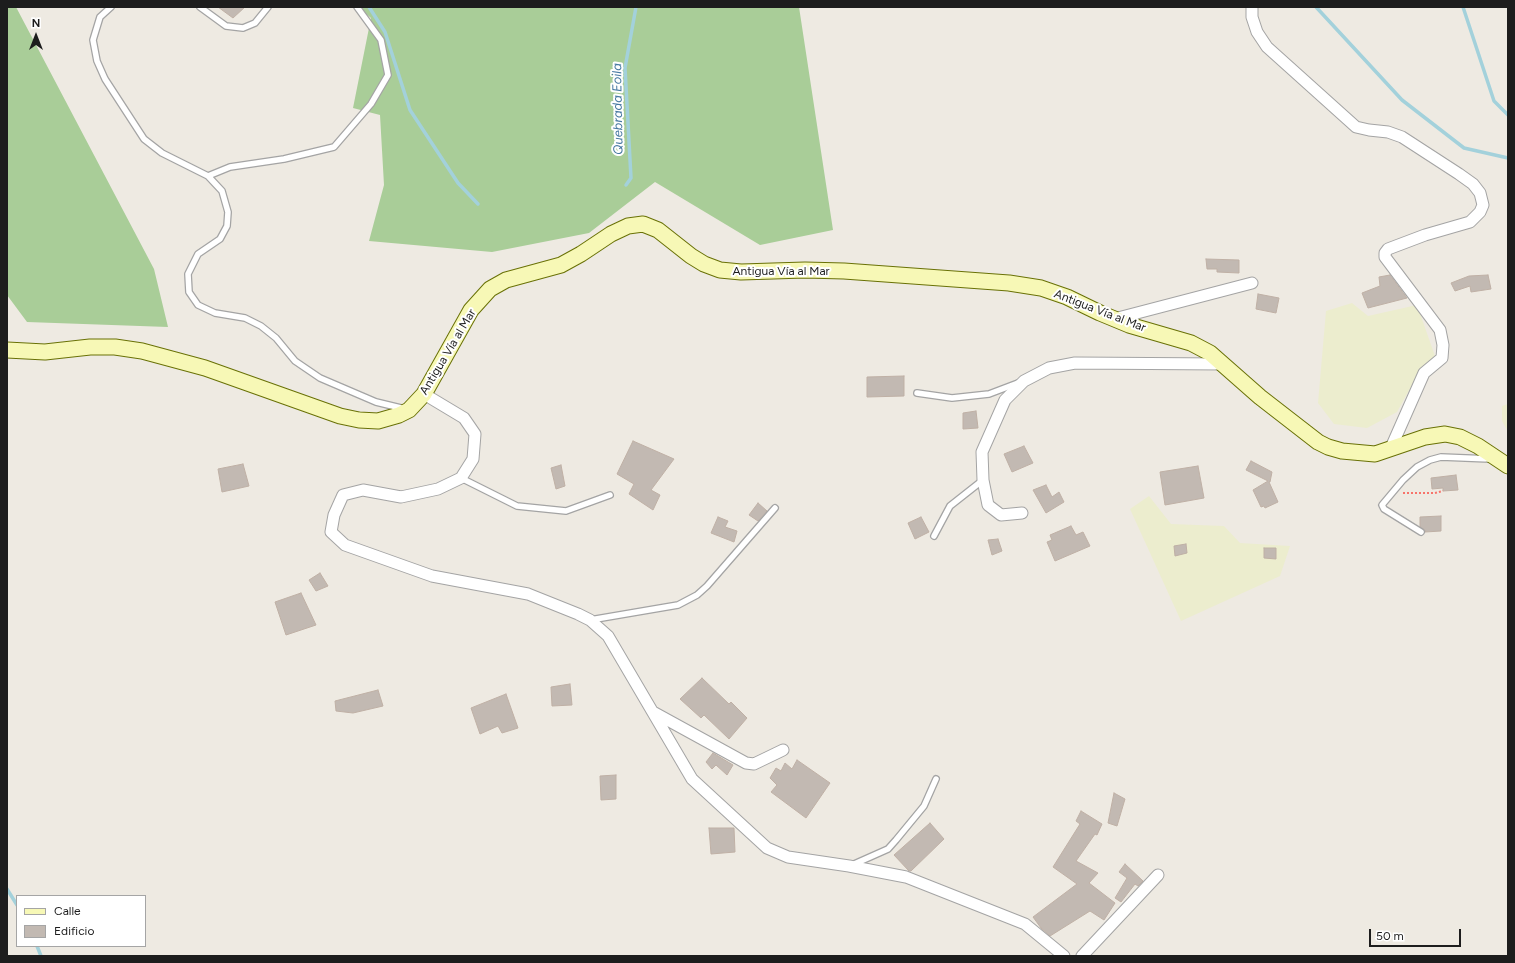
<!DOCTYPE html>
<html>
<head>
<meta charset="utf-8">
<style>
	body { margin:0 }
	#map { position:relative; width:1515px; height:963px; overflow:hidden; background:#eeeae2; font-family:Figtree,sans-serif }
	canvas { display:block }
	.frame { position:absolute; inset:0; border:8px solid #1d1d1d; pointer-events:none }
	.legend { position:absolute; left:16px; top:895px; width:130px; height:52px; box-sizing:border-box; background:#fff; border:1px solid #a5a5a5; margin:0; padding:5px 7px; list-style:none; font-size:12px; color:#1d1d1d }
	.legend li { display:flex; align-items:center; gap:8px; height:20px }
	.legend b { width:20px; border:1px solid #a5a5a5 }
	.north { position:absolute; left:16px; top:16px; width:40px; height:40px; -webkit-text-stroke:3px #fff; paint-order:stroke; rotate:0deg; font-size:11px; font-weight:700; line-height:16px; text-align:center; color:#1d1d1d }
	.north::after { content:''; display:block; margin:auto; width:14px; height:18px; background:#1d1d1d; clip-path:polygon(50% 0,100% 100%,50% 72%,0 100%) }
	.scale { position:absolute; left:1369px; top:929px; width:92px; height:18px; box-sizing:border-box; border:2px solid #1d1d1d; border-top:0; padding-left:5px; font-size:12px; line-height:14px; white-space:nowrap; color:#1d1d1d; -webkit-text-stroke:3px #fff; paint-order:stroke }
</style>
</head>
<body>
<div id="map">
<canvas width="1515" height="963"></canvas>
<div class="frame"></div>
<ul class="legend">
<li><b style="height:5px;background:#f7f8b6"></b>Calle</li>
<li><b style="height:11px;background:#c2b9b2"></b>Edificio</li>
</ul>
<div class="north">N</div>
<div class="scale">50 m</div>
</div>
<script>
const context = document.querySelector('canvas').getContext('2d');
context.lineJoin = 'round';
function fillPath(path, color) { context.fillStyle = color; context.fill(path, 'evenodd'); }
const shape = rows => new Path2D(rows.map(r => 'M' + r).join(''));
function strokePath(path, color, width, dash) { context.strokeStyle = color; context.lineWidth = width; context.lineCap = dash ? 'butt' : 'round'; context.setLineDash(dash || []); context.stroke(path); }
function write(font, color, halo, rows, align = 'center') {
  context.font = font + ' Figtree,sans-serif'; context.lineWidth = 4; context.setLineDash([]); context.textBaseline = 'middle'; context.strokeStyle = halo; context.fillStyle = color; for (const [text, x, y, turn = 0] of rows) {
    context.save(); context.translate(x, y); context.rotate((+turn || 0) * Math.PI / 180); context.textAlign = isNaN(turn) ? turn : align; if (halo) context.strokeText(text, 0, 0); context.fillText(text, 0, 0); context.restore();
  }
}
const farmland = shape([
	[1352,303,1368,316,1417,305,1435,356,1422,367,1397,412,1367,428,1334,424,1318,403,1326,311],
	[1508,404,1508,432,1502,421,1502,406],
	[1149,496,1171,524,1224,526,1240,543,1290,546,1280,576,1181,621,1130,509]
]);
const forest = shape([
	[7,7,16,7,154,269,168,327,27,322,7,295],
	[358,7,799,7,833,230,760,245,655,182,589,233,492,252,369,241,384,185,380,115,353,108,371,18]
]);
const stream = shape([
	[369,7,385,32,410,110,458,183,478,204],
	[1316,7,1402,100,1464,148,1508,158],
	[1463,7,1494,101,1508,115],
	[626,185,631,178,625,68,636,7],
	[7,889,17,905],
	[37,946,41,956]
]);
const building = shape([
	[218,7,245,7,233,18,218,7],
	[1206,259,1239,260,1239,273,1217,272,1217,269,1207,269,1206,259],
	[1390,275,1407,298,1368,308,1362,293,1380,286,1379,277,1390,275],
	[1488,275,1491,289,1471,292,1470,286,1455,291,1451,283,1469,276,1488,275],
	[1258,294,1279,298,1276,313,1256,309,1258,294],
	[904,376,904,396,867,397,867,377,904,376],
	[976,411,978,428,963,429,963,413,976,411],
	[633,441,674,459,651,490,660,495,653,510,629,494,634,484,617,474,633,441],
	[1024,446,1033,463,1012,472,1004,454,1024,446],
	[1251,461,1272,472,1270,482,1269,482,1278,502,1265,508,1264,506,1261,507,1253,490,1268,481,1246,470,1251,461],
	[243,464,249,486,222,492,218,469,243,464],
	[561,465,565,486,556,489,551,468,561,465],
	[1198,466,1204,498,1165,505,1160,472,1198,466],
	[1456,475,1458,490,1443,491,1443,488,1432,489,1431,478,1456,475],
	[1046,485,1052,497,1059,492,1064,502,1046,513,1033,490,1046,485],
	[758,503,767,511,758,521,749,515,758,503],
	[1441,516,1441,531,1425,532,1425,530,1420,527,1420,517,1441,516],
	[718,517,728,521,725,527,737,531,734,542,711,533,718,517],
	[921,517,929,532,915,539,908,523,921,517],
	[1071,526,1076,535,1083,532,1090,546,1055,561,1047,542,1052,540,1050,535,1071,526],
	[998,539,1002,551,992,555,988,540,998,539],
	[1186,544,1187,553,1175,556,1174,546,1186,544],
	[1264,548,1276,548,1276,559,1264,558,1264,548],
	[320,573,328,586,316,591,309,580,320,573],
	[301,593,316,625,286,635,275,602,301,593],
	[702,678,729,704,731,702,747,718,729,739,704,715,701,718,680,699,702,678],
	[570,684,572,705,552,706,551,687,570,684],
	[378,690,383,706,353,713,336,711,335,701,378,690],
	[506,694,518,728,502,733,498,726,480,734,471,708,506,694],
	[713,753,733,765,727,775,716,765,712,769,706,762,713,753],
	[797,760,830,783,806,818,771,792,777,785,770,778,776,768,781,771,785,763,792,769,797,760],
	[616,775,616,799,601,800,600,776,616,775],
	[1114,793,1125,799,1117,826,1108,823,1114,793],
	[1081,811,1102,824,1097,835,1095,834,1076,861,1098,873,1089,883,1115,903,1104,920,1090,911,1050,936,1041,928,1033,917,1077,884,1053,867,1080,824,1076,821,1081,811],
	[930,823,944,839,911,871,909,871,894,855,930,823],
	[709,828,734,828,735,852,711,854,709,828],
	[1125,864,1143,881,1138,886,1135,884,1121,902,1115,898,1127,878,1119,872,1125,864]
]);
const path = shape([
	[1403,493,1435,493,1443,491]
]);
const service = shape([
	[111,7,100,17,93,40,97,61,105,79,144,139,162,153,208,176,222,191,228,212,227,226,220,239,198,254,188,274,189,292,198,305,215,313,245,318,261,326,276,338,295,361,320,378,376,402,405,409],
	[200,7,226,26,243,28,255,23,268,7],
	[208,176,230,167,284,159,334,147,371,104,388,75,381,40,357,7],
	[917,393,952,398,989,394,1018,383],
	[461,478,517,506,566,511,610,495],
	[1421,532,1384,509,1382,505,1403,480,1417,467,1430,460,1441,457,1490,459],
	[934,536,950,506,983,480],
	[590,620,678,605,697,595,707,586,775,508],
	[852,865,888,849,896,840,924,806,936,779]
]);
const minor = shape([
	[1252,7,1252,17,1257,32,1267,47,1356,127,1369,130,1388,132,1402,137,1459,174,1473,184,1480,193,1483,205,1480,212,1470,222,1425,235,1388,249,1385,253,1385,257,1440,330,1443,345,1442,358,1424,373,1390,450],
	[1114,319,1252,283],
	[424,394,464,418,475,434,473,459,461,478,438,489,401,497,363,490,343,495,334,515,331,532,345,545,432,576,528,594,578,614,590,620,608,636,692,779,767,848,788,857,849,866,906,877,1025,924,1064,956],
	[1022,513,1001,515,988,505,983,480,982,452,1005,400,1024,381,1049,368,1075,363,1223,364],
	[653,712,746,763,754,764,783,750],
	[1082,956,1158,875]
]);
const secondary = shape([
	[7,350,45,352,90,347,115,347,142,351,205,368,340,416,359,420,378,421,399,415,409,410,424,394,471,310,490,289,506,280,561,265,581,254,611,234,628,226,643,224,658,230,691,256,704,264,720,270,741,272,805,270,844,271,1009,283,1041,288,1067,297,1100,313,1129,325,1191,343,1210,353,1260,397,1318,442,1328,447,1342,451,1375,454,1425,437,1445,434,1460,437,1478,446,1508,466]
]);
const streetNames = [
	["Antigua Vía al Mar",781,271],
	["Antigua Vía al Mar",1100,311,21],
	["Antigua Vía al Mar",448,352,-59]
];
const waterNames = [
	["Quebrada Eoila",618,109,-91]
];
fillPath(farmland, '#ecedce');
fillPath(forest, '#a9cd98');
strokePath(stream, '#a3d1db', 3.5);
fillPath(building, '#c2b9b2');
strokePath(building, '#bfb0a5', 1);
strokePath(service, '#a4a4a4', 8);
strokePath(minor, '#a4a4a4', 13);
strokePath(secondary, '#697106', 17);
strokePath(path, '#f7736a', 2, [2, 2]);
strokePath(service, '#fff', 5.5);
strokePath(minor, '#fff', 11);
strokePath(secondary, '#f7f8b6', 15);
write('12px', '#1d1d1d', '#fff', streetNames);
write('italic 13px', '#4879a2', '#fff', waterNames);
</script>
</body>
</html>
